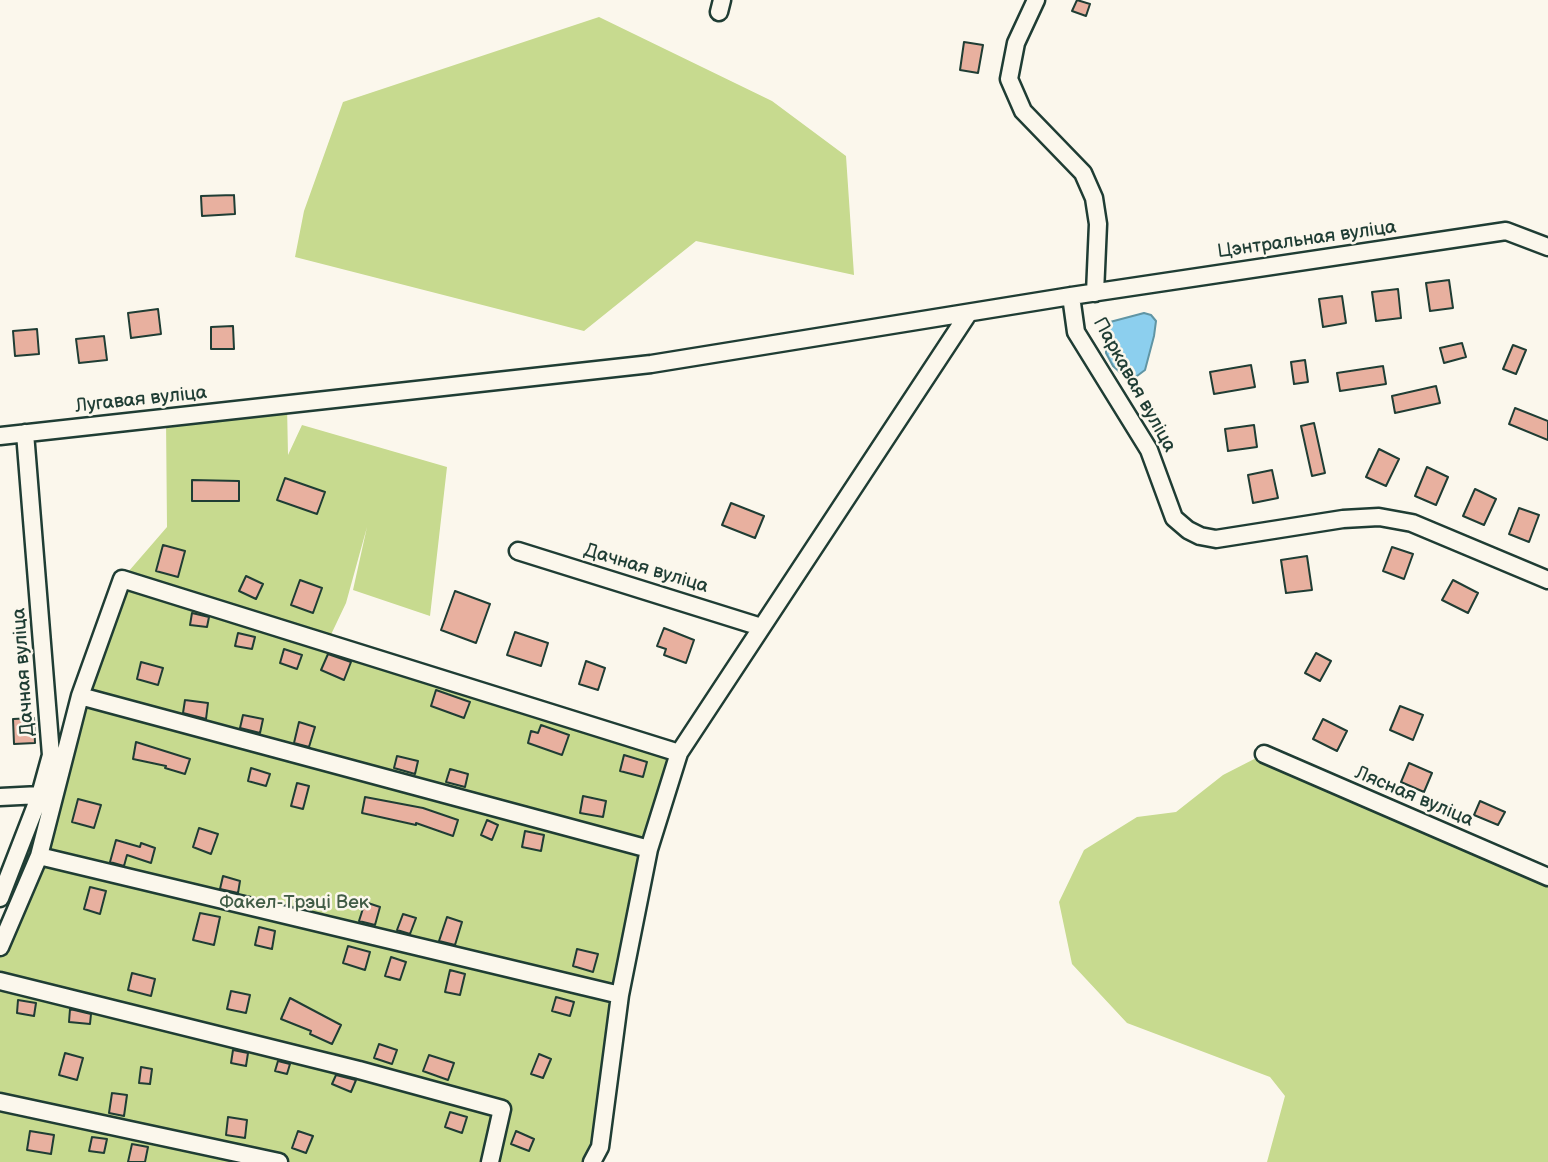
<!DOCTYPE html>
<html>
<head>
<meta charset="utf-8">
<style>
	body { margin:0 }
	canvas { display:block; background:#fbf7ec }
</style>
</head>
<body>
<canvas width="1548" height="1162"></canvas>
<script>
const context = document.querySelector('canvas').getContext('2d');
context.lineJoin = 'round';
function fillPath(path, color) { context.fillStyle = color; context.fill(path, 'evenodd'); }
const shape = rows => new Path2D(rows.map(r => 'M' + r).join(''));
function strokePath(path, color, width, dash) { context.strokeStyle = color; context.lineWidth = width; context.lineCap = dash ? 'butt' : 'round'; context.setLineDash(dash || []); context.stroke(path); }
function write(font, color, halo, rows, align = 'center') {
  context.font = font + ' "Balsamiq Sans",sans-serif'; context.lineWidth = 5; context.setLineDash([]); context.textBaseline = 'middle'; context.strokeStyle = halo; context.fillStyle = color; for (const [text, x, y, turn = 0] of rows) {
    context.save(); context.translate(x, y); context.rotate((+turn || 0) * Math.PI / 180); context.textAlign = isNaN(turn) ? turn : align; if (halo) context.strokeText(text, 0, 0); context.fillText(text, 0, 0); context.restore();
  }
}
const green = shape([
	[599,17,772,101,846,156,854,275,696,241,584,331,295,257,304,211,343,102],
	[287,405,288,455,302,425,447,467,430,616,353,590,367,527,346,603,327,643,679,753,649,849,592,1162,0,1162,0,947,39,856,122,579,167,527,166,419],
	[1264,754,1548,877,1548,1162,1267,1162,1285,1096,1270,1077,1127,1023,1072,964,1059,902,1084,850,1137,817,1176,812,1223,775]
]);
const water = shape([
	[1144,313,1151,315,1156,321,1154,336,1145,370,1133,379,1124,376,1113,366,1106,353,1106,339,1110,322,1144,313]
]);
const building = shape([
	[1077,0,1090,4,1086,16,1072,11,1077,0],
	[964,42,983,45,978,73,960,70,964,42],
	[234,195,235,214,202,216,201,196,234,195],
	[1449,280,1453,308,1430,311,1426,283,1449,280],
	[1398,289,1401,318,1376,321,1372,292,1398,289],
	[1342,296,1346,323,1323,327,1319,299,1342,296],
	[158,309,161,334,131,338,128,313,158,309],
	[233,326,234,349,211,349,211,327,233,326],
	[37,329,39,354,15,356,13,331,37,329],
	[104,336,107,360,79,363,76,339,104,336],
	[1462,343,1466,357,1444,363,1440,348,1462,343],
	[1513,345,1526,350,1516,374,1503,369,1513,345],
	[1305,360,1308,382,1294,384,1291,362,1305,360],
	[1251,365,1255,387,1214,394,1210,372,1251,365],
	[1383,366,1386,384,1340,391,1337,373,1383,366],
	[1436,386,1440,403,1395,413,1392,396,1436,386],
	[1515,408,1548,421,1548,440,1509,424,1515,408],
	[1314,423,1325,473,1312,476,1301,426,1314,423],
	[1254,425,1257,447,1228,451,1225,429,1254,425],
	[1379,449,1399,459,1386,486,1366,477,1379,449],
	[1427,467,1448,477,1436,505,1415,496,1427,467],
	[1272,470,1278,498,1253,503,1248,475,1272,470],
	[285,478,325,492,317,514,277,500,285,478],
	[192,480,239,481,239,501,192,501,192,480],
	[1475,489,1496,499,1484,525,1463,516,1475,489],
	[731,503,764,516,755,538,722,525,731,503],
	[1519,508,1539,515,1529,542,1509,534,1519,508],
	[163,545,185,551,178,577,156,571,163,545],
	[1392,547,1413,554,1404,579,1383,571,1392,547],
	[1307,556,1312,590,1286,593,1281,560,1307,556],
	[246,576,263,584,256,599,239,591,246,576],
	[300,580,322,588,313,613,291,605,300,580],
	[1453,580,1478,593,1468,613,1442,600,1453,580],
	[455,591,490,604,476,643,441,630,455,591],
	[192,613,209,617,207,627,190,625,192,613],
	[664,628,694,640,686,663,664,655,666,649,657,646,664,628],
	[515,632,548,643,541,666,507,655,515,632],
	[238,633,255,637,252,649,235,646,238,633],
	[284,649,302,655,297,669,280,663,284,649],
	[1316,653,1331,661,1320,681,1305,673,1316,653],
	[328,654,351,662,344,680,321,670,328,654],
	[586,661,605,668,598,690,579,684,586,661],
	[141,662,163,668,158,685,137,679,141,662],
	[436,690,470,702,464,718,431,706,436,690],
	[185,700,208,703,206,719,183,713,185,700],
	[1400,706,1423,715,1413,740,1390,730,1400,706],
	[243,715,263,719,260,733,240,728,243,715],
	[34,718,35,743,14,744,13,719,34,718],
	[1323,719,1347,731,1337,751,1313,739,1323,719],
	[299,722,315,727,309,747,294,743,299,722],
	[541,725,569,735,562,755,528,743,531,731,538,733,541,725],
	[136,742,190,759,185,774,165,768,166,766,133,759,136,742],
	[624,755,647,762,643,777,620,771,624,755],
	[397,756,418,761,415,774,394,768,397,756],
	[1409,763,1432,773,1424,792,1401,782,1409,763],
	[251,768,270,774,266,786,248,781,251,768],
	[450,769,468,774,465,787,446,782,450,769],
	[297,783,309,786,303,809,291,806,297,783],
	[583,796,606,801,603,817,580,813,583,796],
	[365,797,423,808,458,820,453,836,416,823,416,825,362,813,365,797],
	[78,799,101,805,94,828,72,822,78,799],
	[1480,801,1505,812,1498,825,1474,815,1480,801],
	[487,820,498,825,492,840,481,835,487,820],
	[199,828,218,834,211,854,193,847,199,828],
	[525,831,544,835,541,851,522,847,525,831],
	[116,840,140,847,141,843,155,848,151,863,127,855,124,866,110,862,116,840],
	[223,876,240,881,238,893,220,889,223,876],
	[90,887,106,891,100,914,84,909,90,887],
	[365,902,380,907,375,925,359,921,365,902],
	[200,913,220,917,214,945,193,940,200,913],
	[403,914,416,918,410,934,397,930,403,914],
	[447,917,462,922,455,945,439,941,447,917],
	[259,927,275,931,272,949,255,945,259,927],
	[348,946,370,952,365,970,343,963,348,946],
	[577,949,598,954,593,972,573,966,577,949],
	[391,957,406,962,400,980,385,976,391,957],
	[450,970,465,974,460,995,445,992,450,970],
	[132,973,155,979,151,996,128,990,132,973],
	[231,991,250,995,246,1013,227,1009,231,991],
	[556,997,574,1002,570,1016,552,1011,556,997],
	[290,998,341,1025,332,1044,310,1034,311,1031,281,1019,290,998],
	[18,1000,36,1003,34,1016,17,1013,18,1000],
	[70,1009,91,1014,90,1024,69,1022,70,1009],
	[379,1044,397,1050,392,1064,374,1058,379,1044],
	[233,1050,248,1053,246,1066,231,1063,233,1050],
	[65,1053,83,1058,77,1080,59,1075,65,1053],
	[539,1054,551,1059,543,1078,531,1074,539,1054],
	[429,1055,454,1063,448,1080,423,1071,429,1055],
	[278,1061,290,1064,287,1074,275,1071,278,1061],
	[141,1067,152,1069,150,1084,139,1083,141,1067],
	[336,1075,356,1080,351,1092,332,1084,336,1075],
	[112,1093,127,1095,124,1116,109,1113,112,1093],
	[450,1112,467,1117,462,1133,445,1127,450,1112],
	[228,1117,247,1120,245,1138,226,1135,228,1117],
	[30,1131,54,1135,51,1154,27,1150,30,1131],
	[298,1131,313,1136,306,1153,292,1148,298,1131],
	[516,1131,534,1139,529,1151,511,1144,516,1131],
	[92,1137,107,1139,104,1153,89,1151,92,1137],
	[132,1144,148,1147,145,1162,128,1162,132,1144]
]);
const minor = shape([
	[1036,0,1016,43,1009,79,1023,111,1083,173,1094,198,1098,224,1095,293],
	[719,12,722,0],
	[1071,296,1076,332,1149,450,1174,518,1188,530,1200,536,1216,539,1343,519,1379,517,1412,523,1548,580],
	[0,436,651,364,1071,296,1506,231,1548,247],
	[518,551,761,627],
	[80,696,649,849],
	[1264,754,1548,877],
	[0,797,40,795],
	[39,856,620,995],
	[0,898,40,795,51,755,25,433],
	[0,947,39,856,80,696,122,579,679,753],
	[0,981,359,1070,502,1109,490,1162],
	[0,1102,279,1162],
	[592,1162,600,1147,620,995,649,849,679,753,968,314]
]);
const streetNames = [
	["Цэнтральная вуліца",1307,240,-8],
	["Паркавая вуліца",1134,385,61],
	["Лугавая вуліца",141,400,-6],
	["Дачная вуліца",646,569,17],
	["Дачная вуліца",24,672,-94],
	["Лясная вуліца",1414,797,23]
];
const parkNames = [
	["Факел-Трэці Век",294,903]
];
fillPath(green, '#c7da8f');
fillPath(water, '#8ccfee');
strokePath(water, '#6095a4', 2);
fillPath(building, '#e8b09f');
strokePath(building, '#1f3d34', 2);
strokePath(minor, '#1f3d34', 21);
strokePath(minor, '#fbf7ec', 16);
write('19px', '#1f3d34', '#fbf7ec', streetNames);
write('19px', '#415c46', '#fbf7ec', parkNames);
</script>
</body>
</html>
